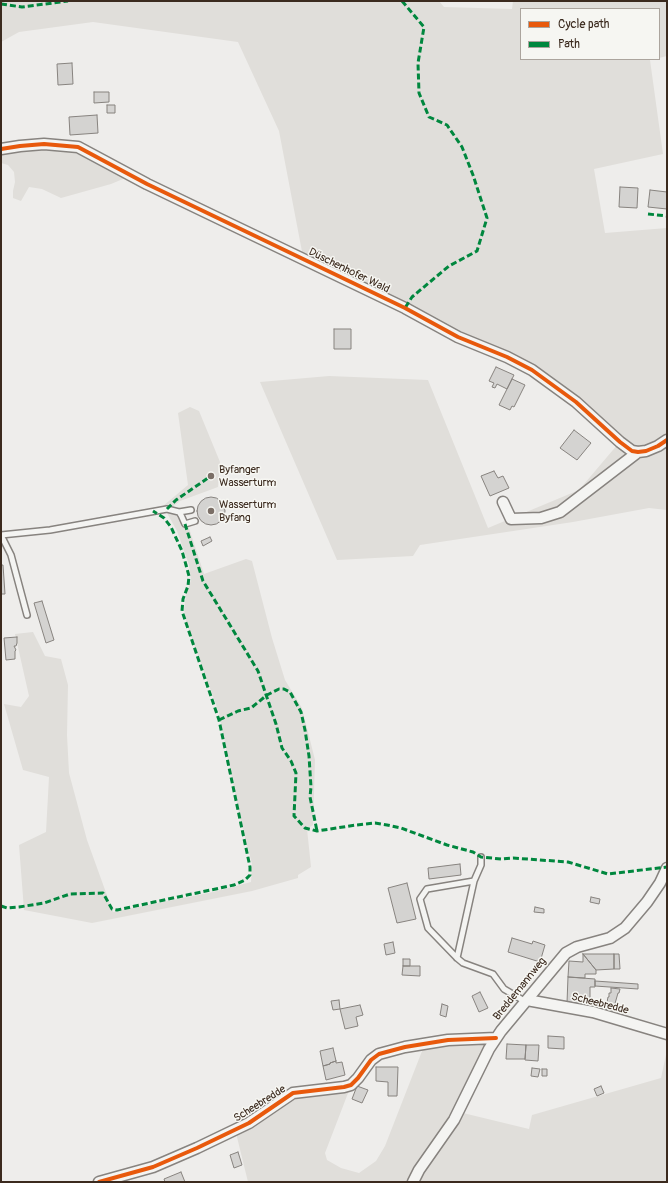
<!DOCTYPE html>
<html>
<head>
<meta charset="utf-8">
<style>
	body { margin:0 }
	#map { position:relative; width:668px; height:1183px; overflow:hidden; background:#eeedeb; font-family:Pangolin,sans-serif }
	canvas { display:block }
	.frame { position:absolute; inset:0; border:2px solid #3b2a1e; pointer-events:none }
	.legend { position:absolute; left:520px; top:8px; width:140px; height:52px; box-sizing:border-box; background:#f6f6f2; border:1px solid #aba49d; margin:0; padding:5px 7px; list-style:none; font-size:12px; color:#3b2a1e }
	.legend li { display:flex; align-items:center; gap:8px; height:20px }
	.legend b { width:20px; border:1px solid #aba49d }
</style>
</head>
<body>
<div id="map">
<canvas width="668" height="1183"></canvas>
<div class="frame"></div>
<ul class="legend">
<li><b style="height:5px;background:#e8590c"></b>Cycle path</li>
<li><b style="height:5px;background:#00873e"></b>Path</li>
</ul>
</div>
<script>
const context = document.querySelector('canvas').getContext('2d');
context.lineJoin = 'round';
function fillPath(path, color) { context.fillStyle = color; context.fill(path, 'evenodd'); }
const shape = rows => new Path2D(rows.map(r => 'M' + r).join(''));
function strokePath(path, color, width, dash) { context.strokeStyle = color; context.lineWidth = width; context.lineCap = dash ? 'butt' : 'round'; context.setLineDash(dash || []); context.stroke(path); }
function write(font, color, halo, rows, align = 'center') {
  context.font = font + ' Pangolin,sans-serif'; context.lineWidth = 3; context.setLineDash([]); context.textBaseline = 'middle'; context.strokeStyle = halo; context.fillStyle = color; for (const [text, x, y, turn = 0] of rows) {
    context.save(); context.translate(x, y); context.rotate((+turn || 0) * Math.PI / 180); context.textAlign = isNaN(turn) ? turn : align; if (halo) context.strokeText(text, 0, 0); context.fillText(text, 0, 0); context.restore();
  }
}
const green = shape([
	[1,1,439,1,444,7,512,9,513,1,667,1,667,56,659,58,659,9,521,9,521,59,652,59,650,60,663,154,594,169,605,233,667,228,667,510,649,508,573,522,420,545,413,556,337,560,260,382,329,376,428,380,488,528,579,490,618,444,608,434,533,372,304,262,279,131,238,42,93,22,19,32,1,42],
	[70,146,124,173,123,179,111,184,61,198,42,189,29,187,21,201,13,198,13,191,15,182,14,172,8,165,1,163,1,149],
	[190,407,199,411,220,462,218,487,180,501,172,507,163,506,188,485,178,413],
	[167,513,173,513,179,518,183,527,188,525,204,574,246,559,252,561,272,638,285,680,302,708,315,760,313,825,307,829,311,867,298,875,298,878,252,891,92,923,24,910,19,845,46,832,49,777,23,770,4,704,21,707,29,696,15,634,33,632,45,656,61,659,68,685,67,735,69,773,87,840,113,912,213,892,251,882,252,864,240,818,219,713,186,622,184,609,186,595,191,580,189,565,177,531],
	[490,1040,457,1107,408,1182,248,1182,236,1133,298,1094,350,1088,325,1153,327,1160,341,1168,359,1173,376,1161,385,1146,424,1046],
	[667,1050,667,1182,418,1182,432,1158,463,1113,529,1129,532,1115,661,1078]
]);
const building = shape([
	[72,63,73,84,58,85,57,64,72,63],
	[94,92,109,92,109,102,94,103,94,92],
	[107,105,115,105,115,113,107,113,107,105],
	[97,115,98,133,70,135,69,117,97,115],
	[620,187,638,188,637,208,619,207,620,187],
	[650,190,667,192,667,209,648,207,650,190],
	[334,329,351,329,351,349,334,349,334,329],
	[496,367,514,375,507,389,497,384,495,388,492,387,494,383,489,381,496,367],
	[512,379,525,385,514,407,512,406,510,410,499,405,512,379],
	[574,430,591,443,577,460,560,448,574,430],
	[494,471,498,478,503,476,509,488,490,496,481,476,494,471],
	'197 511a14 14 0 1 1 28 0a14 14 0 1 1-28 0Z',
	[210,537,212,541,203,546,201,541,210,537],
	[1,565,3,565,5,594,1,594,1,565],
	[42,601,54,640,46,643,34,603,42,601],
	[17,637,17,643,16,646,14,646,16,650,15,651,15,659,6,660,4,638,17,637],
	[460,864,461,875,429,879,428,868,460,864],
	[407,883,416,919,397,923,388,888,407,883],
	[591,897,600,899,599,904,590,902,591,897],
	[535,907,544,909,544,913,534,912,535,907],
	[512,938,532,944,533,941,545,945,540,962,508,952,512,938],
	[393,942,395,953,386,955,384,944,393,942],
	[583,954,614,954,614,969,596,970,583,954],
	[583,954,596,970,596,974,585,974,585,978,568,977,569,961,583,962,583,954],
	[614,954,619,954,620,969,614,969,614,954],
	[403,959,410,959,410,966,403,966,403,959],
	[403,966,420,966,420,976,402,975,403,966],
	[568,977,595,979,595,987,590,987,590,1004,567,1003,568,977],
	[595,981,638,984,638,989,595,986,595,981],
	[611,988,620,989,619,993,618,993,614,1007,612,1007,612,1011,603,1010,605,1002,607,1002,608,997,609,997,609,993,611,993,611,988],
	[480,992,488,1008,479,1012,472,996,480,992],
	[339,1000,340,1009,333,1010,331,1001,339,1000],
	[442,1004,448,1006,446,1017,440,1015,442,1004],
	[360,1005,363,1015,356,1017,358,1026,345,1029,340,1009,360,1005],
	[548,1036,564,1037,564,1049,548,1048,548,1036],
	[507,1044,526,1045,525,1059,506,1059,507,1044],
	[526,1045,539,1045,538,1061,525,1060,526,1045],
	[333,1048,336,1061,330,1063,330,1064,323,1066,320,1051,333,1048],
	[336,1061,336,1063,342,1062,345,1075,326,1080,323,1066,330,1064,330,1063,336,1061],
	[376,1067,398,1067,397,1096,388,1096,388,1082,376,1081,376,1067],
	[532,1068,540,1069,538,1077,531,1076,532,1068],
	[542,1069,547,1069,547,1076,542,1076,542,1069],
	[357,1086,368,1090,362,1103,352,1099,357,1086],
	[601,1086,604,1093,597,1096,594,1089,601,1086],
	[238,1152,242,1165,234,1168,230,1155,238,1152],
	[181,1172,185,1182,165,1182,164,1179,181,1172]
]);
const lane = shape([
	[179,512,191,510],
	[1,535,50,530,167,509,179,512,181,515,185,524,195,521],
	[1,535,11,555,27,615],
	[474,881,481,865,481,857],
	[457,958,474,881,427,889,420,899,428,928,457,958,463,963,493,974,504,989,526,1002]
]);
const street = shape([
	[1,149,20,146,44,144,78,147,147,184,405,308,458,337,507,357,532,370,576,402,620,442,632,451,638,452,646,451,658,446,667,440],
	[503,502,511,519,541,518,560,512,638,452],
	[527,1000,593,1012,667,1034],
	[99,1182,153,1167,197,1148,249,1123,293,1093,344,1087,351,1085,358,1078,371,1060,379,1054,405,1047,448,1040,496,1038],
	[413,1182,419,1170,454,1120,489,1049,501,1031,566,953,577,947,610,938,625,928,647,902,660,883,667,868]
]);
const quiet = shape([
	[402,1,424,27,418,63,419,93,429,117,447,125,462,147,473,175,487,218,477,251,449,266,412,297,405,308],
	[1,4,22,7,68,1],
	[648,214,667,216],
	[167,509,176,500,211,476],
	[185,524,203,581,258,671,276,724,282,748,291,761,296,773,294,816,305,828,317,831,356,825,375,823,387,825,401,828,447,845,473,852,481,857,501,859,513,858,568,862,608,874,667,867],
	[219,720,238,711,251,708,267,695,279,689,284,689,290,692,301,712,305,730,309,756,311,787,310,797,317,831],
	[1,906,7,908,19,907,44,903,70,894,103,893,112,909,117,910,234,885,245,880,250,875,250,867,219,720,182,611,183,599,188,586,189,576,186,565,182,551,171,527,164,518,153,511]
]);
const cycleway = shape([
	[1,149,20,146,44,144,78,147,147,184,405,308,458,337,507,357,532,370,576,402,620,442,632,451,638,452,646,451,658,446,667,440],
	[99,1182,153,1167,197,1148,249,1123,293,1093,344,1087,351,1085,358,1078,371,1060,379,1054,405,1047,448,1040,496,1038]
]);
const markers = [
	[211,476,4,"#7a6e66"],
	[211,511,4,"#7a6e66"]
];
const streetNames = [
	["Düschenhofer Wald",349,271,26],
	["Breddemannweg",520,989,-51],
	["Scheebredde",600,1004,14],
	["Scheebredde",260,1104,-32]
];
const poiNames = [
	["Byfanger",219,470],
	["Wasserturm",219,483],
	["Wasserturm",219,505],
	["Byfang",219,518]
];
fillPath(green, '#e0deda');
fillPath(building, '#d4d3d1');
strokePath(building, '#87837f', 1);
strokePath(lane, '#87837f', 8);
strokePath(street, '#87837f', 13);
strokePath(lane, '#f4f4f2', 5);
strokePath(street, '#f4f4f2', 10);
strokePath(quiet, '#00873e', 3, [6, 3]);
strokePath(cycleway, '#e8590c', 4);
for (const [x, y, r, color] of markers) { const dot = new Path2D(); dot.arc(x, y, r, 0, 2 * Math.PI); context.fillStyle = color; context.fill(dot); strokePath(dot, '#f6f6f2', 1.5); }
write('11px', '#3b2a1e', '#f6f6f2', streetNames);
write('11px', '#3b2a1e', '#f6f6f2', poiNames, 'left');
</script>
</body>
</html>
